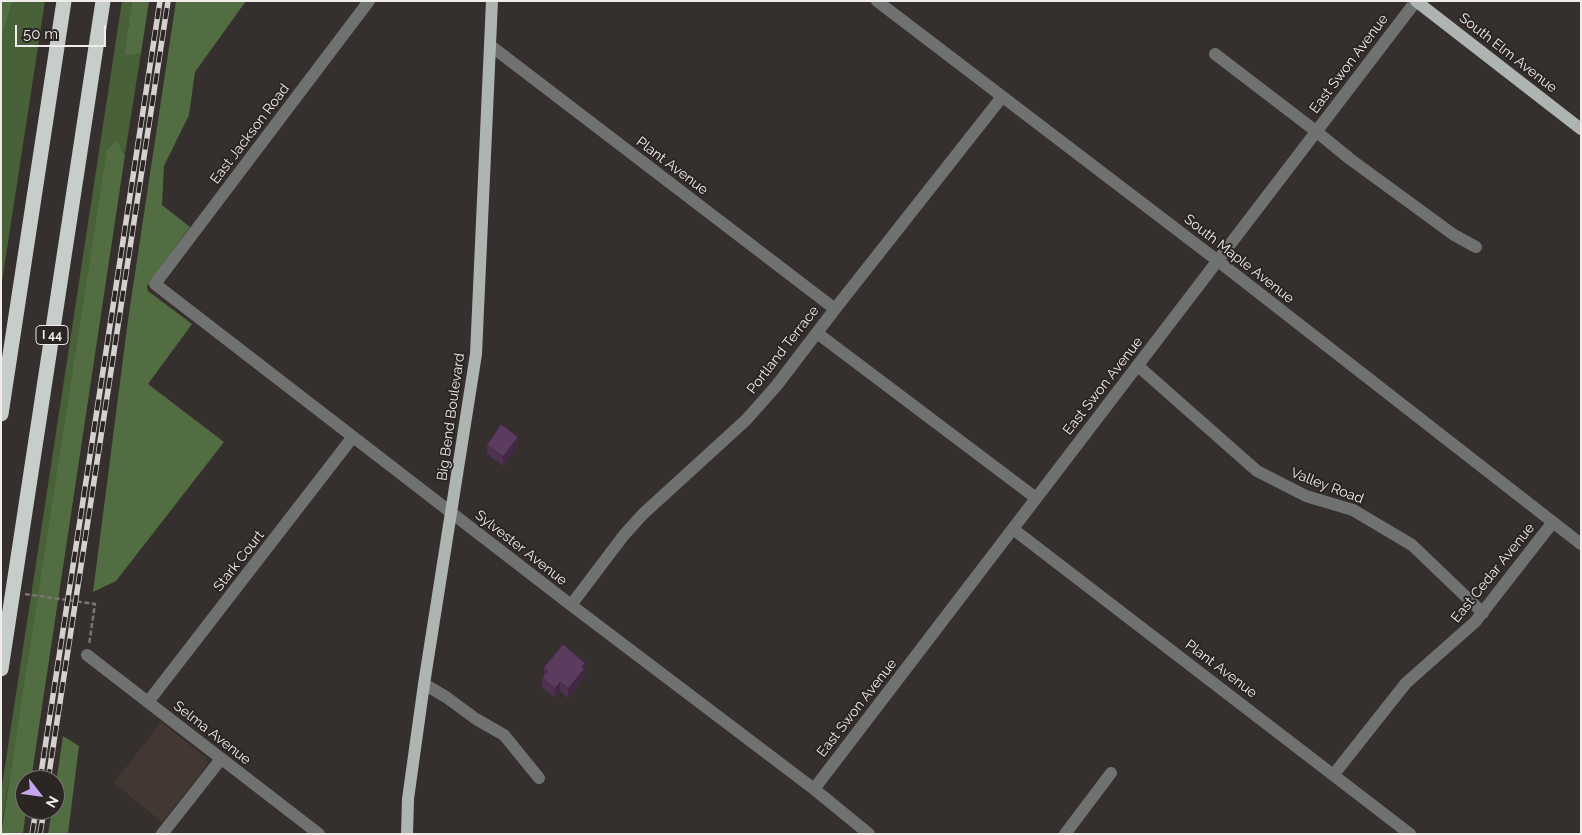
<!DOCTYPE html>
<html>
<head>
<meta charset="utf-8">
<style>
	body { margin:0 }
	#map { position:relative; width:1582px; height:835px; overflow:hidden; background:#352f2d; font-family:Raleway,sans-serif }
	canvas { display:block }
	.frame { position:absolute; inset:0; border:2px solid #efecea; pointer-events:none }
	.north { position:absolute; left:15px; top:770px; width:50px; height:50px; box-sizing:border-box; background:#2b2523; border:1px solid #797573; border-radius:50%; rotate:120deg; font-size:14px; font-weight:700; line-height:20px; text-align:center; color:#efecea }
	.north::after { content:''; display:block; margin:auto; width:18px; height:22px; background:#c7a6f0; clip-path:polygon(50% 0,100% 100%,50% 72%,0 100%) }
	.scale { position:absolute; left:15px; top:25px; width:91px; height:22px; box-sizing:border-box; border:2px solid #efecea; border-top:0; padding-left:6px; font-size:15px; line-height:18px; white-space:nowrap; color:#efecea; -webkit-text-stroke:4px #2b2523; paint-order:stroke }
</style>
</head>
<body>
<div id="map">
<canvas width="1582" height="835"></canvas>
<div class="frame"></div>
<div class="north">N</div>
<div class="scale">50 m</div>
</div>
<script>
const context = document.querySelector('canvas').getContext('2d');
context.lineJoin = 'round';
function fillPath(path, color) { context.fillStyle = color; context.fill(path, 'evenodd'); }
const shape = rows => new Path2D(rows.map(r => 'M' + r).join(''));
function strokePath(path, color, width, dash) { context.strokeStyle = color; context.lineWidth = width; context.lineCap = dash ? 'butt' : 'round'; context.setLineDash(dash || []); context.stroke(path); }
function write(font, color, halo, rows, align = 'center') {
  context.font = font + ' Raleway,sans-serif'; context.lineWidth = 4; context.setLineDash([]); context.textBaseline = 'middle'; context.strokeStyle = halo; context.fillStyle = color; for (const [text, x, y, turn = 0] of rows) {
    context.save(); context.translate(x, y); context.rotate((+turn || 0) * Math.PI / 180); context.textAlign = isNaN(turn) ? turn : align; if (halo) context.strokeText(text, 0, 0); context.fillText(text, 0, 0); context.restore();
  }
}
const built = shape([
	[161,722,206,758,208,762,206,766,162,822,114,783]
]);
const green = shape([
	[13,1,45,1,1,288,1,40],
	[122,1,132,1,124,56,141,53,125,154,117,141,1,829,1,792]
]);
const forest = shape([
	[1,1,13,1,1,40],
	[132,1,149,1,141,53,124,56],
	[176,1,246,1,195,72,189,115,164,166,162,205,190,227,147,286,148,291,192,324,148,384,224,442,116,581,93,592,128,320],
	[117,140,125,155,31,780,25,780,25,810,26,810,23,834,1,834,107,150],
	[63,736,79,746,68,834,48,834,52,810,55,810,55,790]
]);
const path = shape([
	[25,594,95,604,89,645]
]);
const minor = shape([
	[369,1,155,284,571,605,814,789,869,834],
	[877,1,1218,261,1581,544],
	[491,46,835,309],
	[1215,54,1317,132,1350,159,1454,235,1476,247],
	[817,333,1036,498],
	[1138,366,1257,471,1306,496,1353,510,1412,545,1483,613],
	[1013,529,1410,834],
	[571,605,624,535,643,514,746,420,777,385,835,309,1002,97],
	[87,655,319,834],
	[424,684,446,697,476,719,504,735,539,778],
	[148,702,352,438],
	[1334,774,1406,683,1475,622,1553,522],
	[814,789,1416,1],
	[162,834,221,759],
	[1065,834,1111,773]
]);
const major = shape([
	[1416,1,1581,129],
	[407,834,408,799,424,684,476,354,492,1]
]);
const highway = shape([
	[1,414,64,1],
	[1,669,103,1]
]);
const rail = shape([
	[40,780,160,1],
	[48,780,168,1],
	[32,834,36,810],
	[40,834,44,810]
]);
const wall = shape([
	[487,445,518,446,503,466,487,454],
	[544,667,585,672,585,677,568,698,560,691,555,698,542,687,542,678,544,675]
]);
const shadedWall = shape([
	[518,437,518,446,503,466,503,457],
	[585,663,585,677,568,698,568,689],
	[560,682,560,691,555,698,555,689]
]);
const building = shape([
	[501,424,518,437,503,457,487,445,501,424],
	[563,644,585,663,582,667,585,668,568,689,560,682,555,689,542,678,548,671,544,667,563,644]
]);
const shields = [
	[52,335,32]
];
const shieldNames = [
	["I 44",52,335]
];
const streetNames = [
	["South Elm Avenue",1508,53,38],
	["East Swon Avenue",1349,64,-53],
	["East Jackson Road",250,134,-53],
	["Plant Avenue",672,166,37],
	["South Maple Avenue",1239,259,38],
	["Portland Terrace",783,350,-52],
	["East Swon Avenue",1103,386,-52],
	["Big Bend Boulevard",451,417,-82],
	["Valley Road",1327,486,21],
	["Sylvester Avenue",521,548,38],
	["Stark Court",239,561,-52],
	["East Cedar Avenue",1493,573,-51],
	["Plant Avenue",1221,669,37],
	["East Swon Avenue",857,708,-52],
	["Selma Avenue",212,733,38]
];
fillPath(built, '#433733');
fillPath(green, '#486138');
fillPath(forest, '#536d43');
strokePath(path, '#7a7573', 2.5, [5, 2.5]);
strokePath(minor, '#707271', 12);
strokePath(major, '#aeb4b1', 12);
strokePath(highway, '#c7cdca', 15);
strokePath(rail, '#d4d1cf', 5.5);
strokePath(rail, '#2b2523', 4, [11]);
fillPath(wall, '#4e3351');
fillPath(shadedWall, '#402942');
fillPath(building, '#5b3b5e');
strokePath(building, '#402942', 1);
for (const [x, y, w] of shields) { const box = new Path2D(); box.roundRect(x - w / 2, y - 9.5, w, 19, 4); context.fillStyle = '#2b2523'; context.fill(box); strokePath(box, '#efecea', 1); }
write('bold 12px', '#efecea', null, shieldNames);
write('14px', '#efecea', '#2b2523', streetNames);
</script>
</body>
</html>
